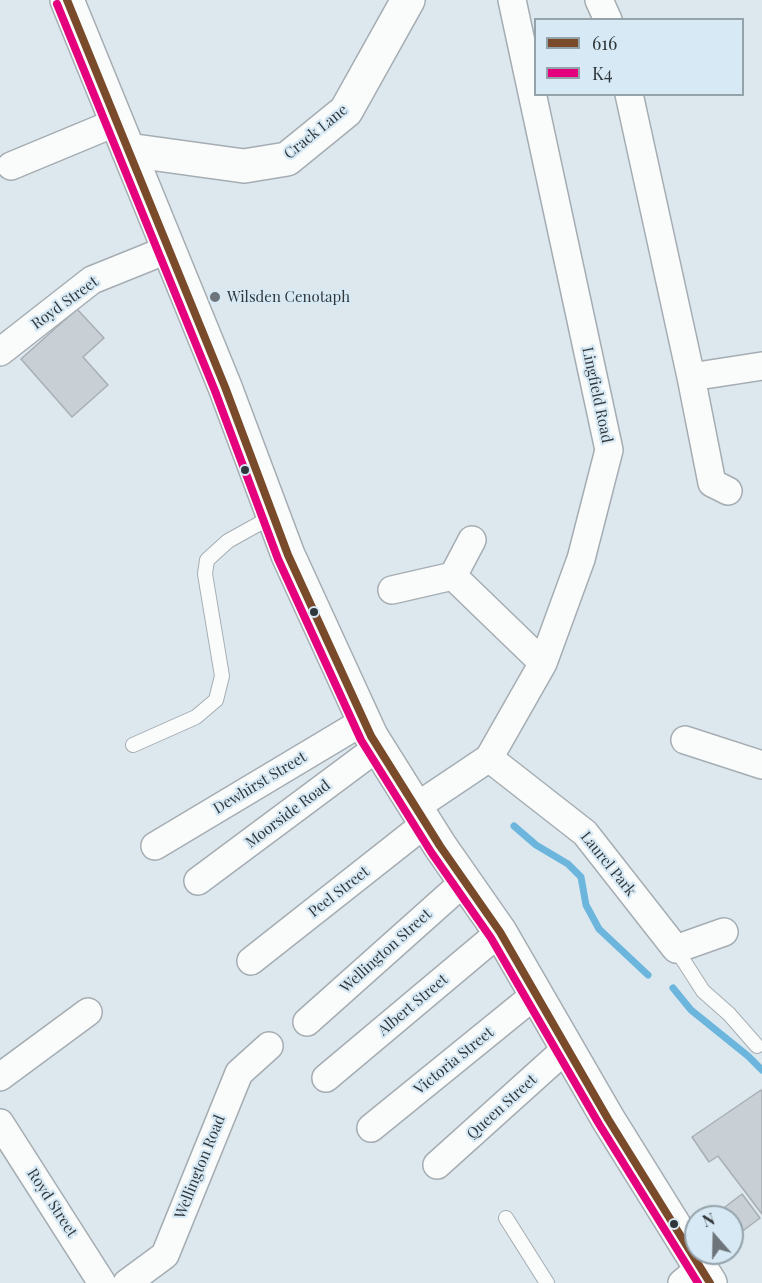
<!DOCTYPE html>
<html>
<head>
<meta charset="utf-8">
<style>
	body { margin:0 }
	#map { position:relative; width:762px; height:1283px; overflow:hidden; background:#dde8ee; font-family:"Playfair Display",serif }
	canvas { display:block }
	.legend { position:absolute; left:534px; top:18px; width:210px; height:78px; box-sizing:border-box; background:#d7e9f4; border:2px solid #94a2aa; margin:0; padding:8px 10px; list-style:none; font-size:18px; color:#30373b }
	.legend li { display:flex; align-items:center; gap:12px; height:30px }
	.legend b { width:30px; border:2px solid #94a2aa }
	.north { position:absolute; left:684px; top:1205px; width:60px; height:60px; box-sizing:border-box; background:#d7e9f4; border:2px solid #94a2aa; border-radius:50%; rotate:340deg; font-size:16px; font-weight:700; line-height:24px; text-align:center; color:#30373b }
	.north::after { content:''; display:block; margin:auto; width:21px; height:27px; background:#6d757a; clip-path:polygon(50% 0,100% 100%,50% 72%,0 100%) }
</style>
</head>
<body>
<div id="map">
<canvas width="762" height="1283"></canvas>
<ul class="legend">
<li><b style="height:8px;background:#7a4b2a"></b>616</li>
<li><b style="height:8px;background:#e5007d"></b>K4</li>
</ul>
<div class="north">N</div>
</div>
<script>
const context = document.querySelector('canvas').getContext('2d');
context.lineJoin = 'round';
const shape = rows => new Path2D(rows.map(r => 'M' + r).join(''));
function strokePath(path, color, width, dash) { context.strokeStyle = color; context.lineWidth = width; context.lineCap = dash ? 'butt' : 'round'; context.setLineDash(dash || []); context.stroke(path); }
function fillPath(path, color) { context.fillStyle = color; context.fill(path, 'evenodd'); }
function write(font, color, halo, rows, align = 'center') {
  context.font = font + ' "Playfair Display",serif'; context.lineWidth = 4.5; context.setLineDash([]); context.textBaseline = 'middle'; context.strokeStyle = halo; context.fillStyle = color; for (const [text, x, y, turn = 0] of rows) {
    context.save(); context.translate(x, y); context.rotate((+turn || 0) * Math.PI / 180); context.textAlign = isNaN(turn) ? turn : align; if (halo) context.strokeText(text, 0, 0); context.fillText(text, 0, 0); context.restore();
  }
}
const stream = shape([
	[514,826,536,845,568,864,581,877,586,905,599,929,648,975],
	[673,988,691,1010,748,1056,762,1070]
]);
const building = shape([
	[77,309,104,338,83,357,108,385,72,417,21,359,77,309],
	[761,1090,762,1092,762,1214,718,1156,709,1162,692,1137,761,1090],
	[742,1194,760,1218,732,1239,732,1217,712,1217,742,1194]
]);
const service = shape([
	[133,745,196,717,216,700,222,676,205,574,207,560,228,541,273,516],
	[676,949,703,991,729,1014,757,1046],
	[506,1218,547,1283]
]);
const minor = shape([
	[599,0,608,20],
	[629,94,691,377,712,483,728,491],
	[11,166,117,122],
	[0,352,92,280,169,249],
	[691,377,762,366],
	[472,540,453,576,543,663],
	[392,590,453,576],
	[685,740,762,765],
	[489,758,585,833,676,949,724,932],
	[416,807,489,758,543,663,581,559,609,450,512,0],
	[155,846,364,721],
	[198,881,378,747],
	[251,961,426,823],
	[307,1022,465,881],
	[0,1077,88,1012],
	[326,1078,500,932],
	[0,1123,102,1283],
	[371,1128,536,994],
	[437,1165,567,1048],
	[127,1283,165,1255,239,1073,269,1046],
	[682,1283,700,1268]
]);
const tertiary = shape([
	[67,0,225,387,288,555,371,736,440,846,500,932,608,1119,710,1283],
	[128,150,244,166,287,159,346,111,408,0]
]);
const bus1 = shape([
	[67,0,225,387,288,555,371,736,440,846,500,932,608,1119,710,1283]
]);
const bus2 = shape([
	[57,4,215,391,278,559,361,740,431,852,491,938,599,1124,698,1283]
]);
const markers = [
	[215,297,6,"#6d757a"],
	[245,470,5,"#30373b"],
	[314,612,5,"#30373b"],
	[674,1224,5,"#30373b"]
];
const streetNames = [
	["Crack Lane",316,132,-39],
	["Royd Street",65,303,-36],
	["Lingfield Road",597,395,78],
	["Dewhirst Street",260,783,-31],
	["Moorside Road",288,814,-37],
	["Laurel Park",608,864,51],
	["Peel Street",339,892,-38],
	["Wellington Street",386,951,-42],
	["Albert Street",413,1005,-40],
	["Victoria Street",454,1061,-39],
	["Queen Street",502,1107,-42],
	["Wellington Road",200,1167,-68],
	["Royd Street",52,1203,57]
];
const poiNames = [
	["Wilsden Cenotaph",227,297]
];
strokePath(stream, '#6cb6de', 7);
fillPath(building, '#c8d0d5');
strokePath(building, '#a8afb4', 1.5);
strokePath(service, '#a5adb2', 16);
strokePath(minor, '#a5adb2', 30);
strokePath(tertiary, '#a5adb2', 36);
strokePath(service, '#fafcfc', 14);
strokePath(minor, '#fafcfc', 27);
strokePath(tertiary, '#fafcfc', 33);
strokePath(bus1, '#7a4b2a', 8);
strokePath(bus2, '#e5007d', 8);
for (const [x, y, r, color] of markers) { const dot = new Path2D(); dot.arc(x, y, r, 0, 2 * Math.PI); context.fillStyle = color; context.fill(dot); strokePath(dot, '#d7e9f4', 2); }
write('15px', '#30373b', '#d7e9f4', streetNames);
write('15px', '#30373b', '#d7e9f4', poiNames, 'left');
</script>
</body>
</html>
